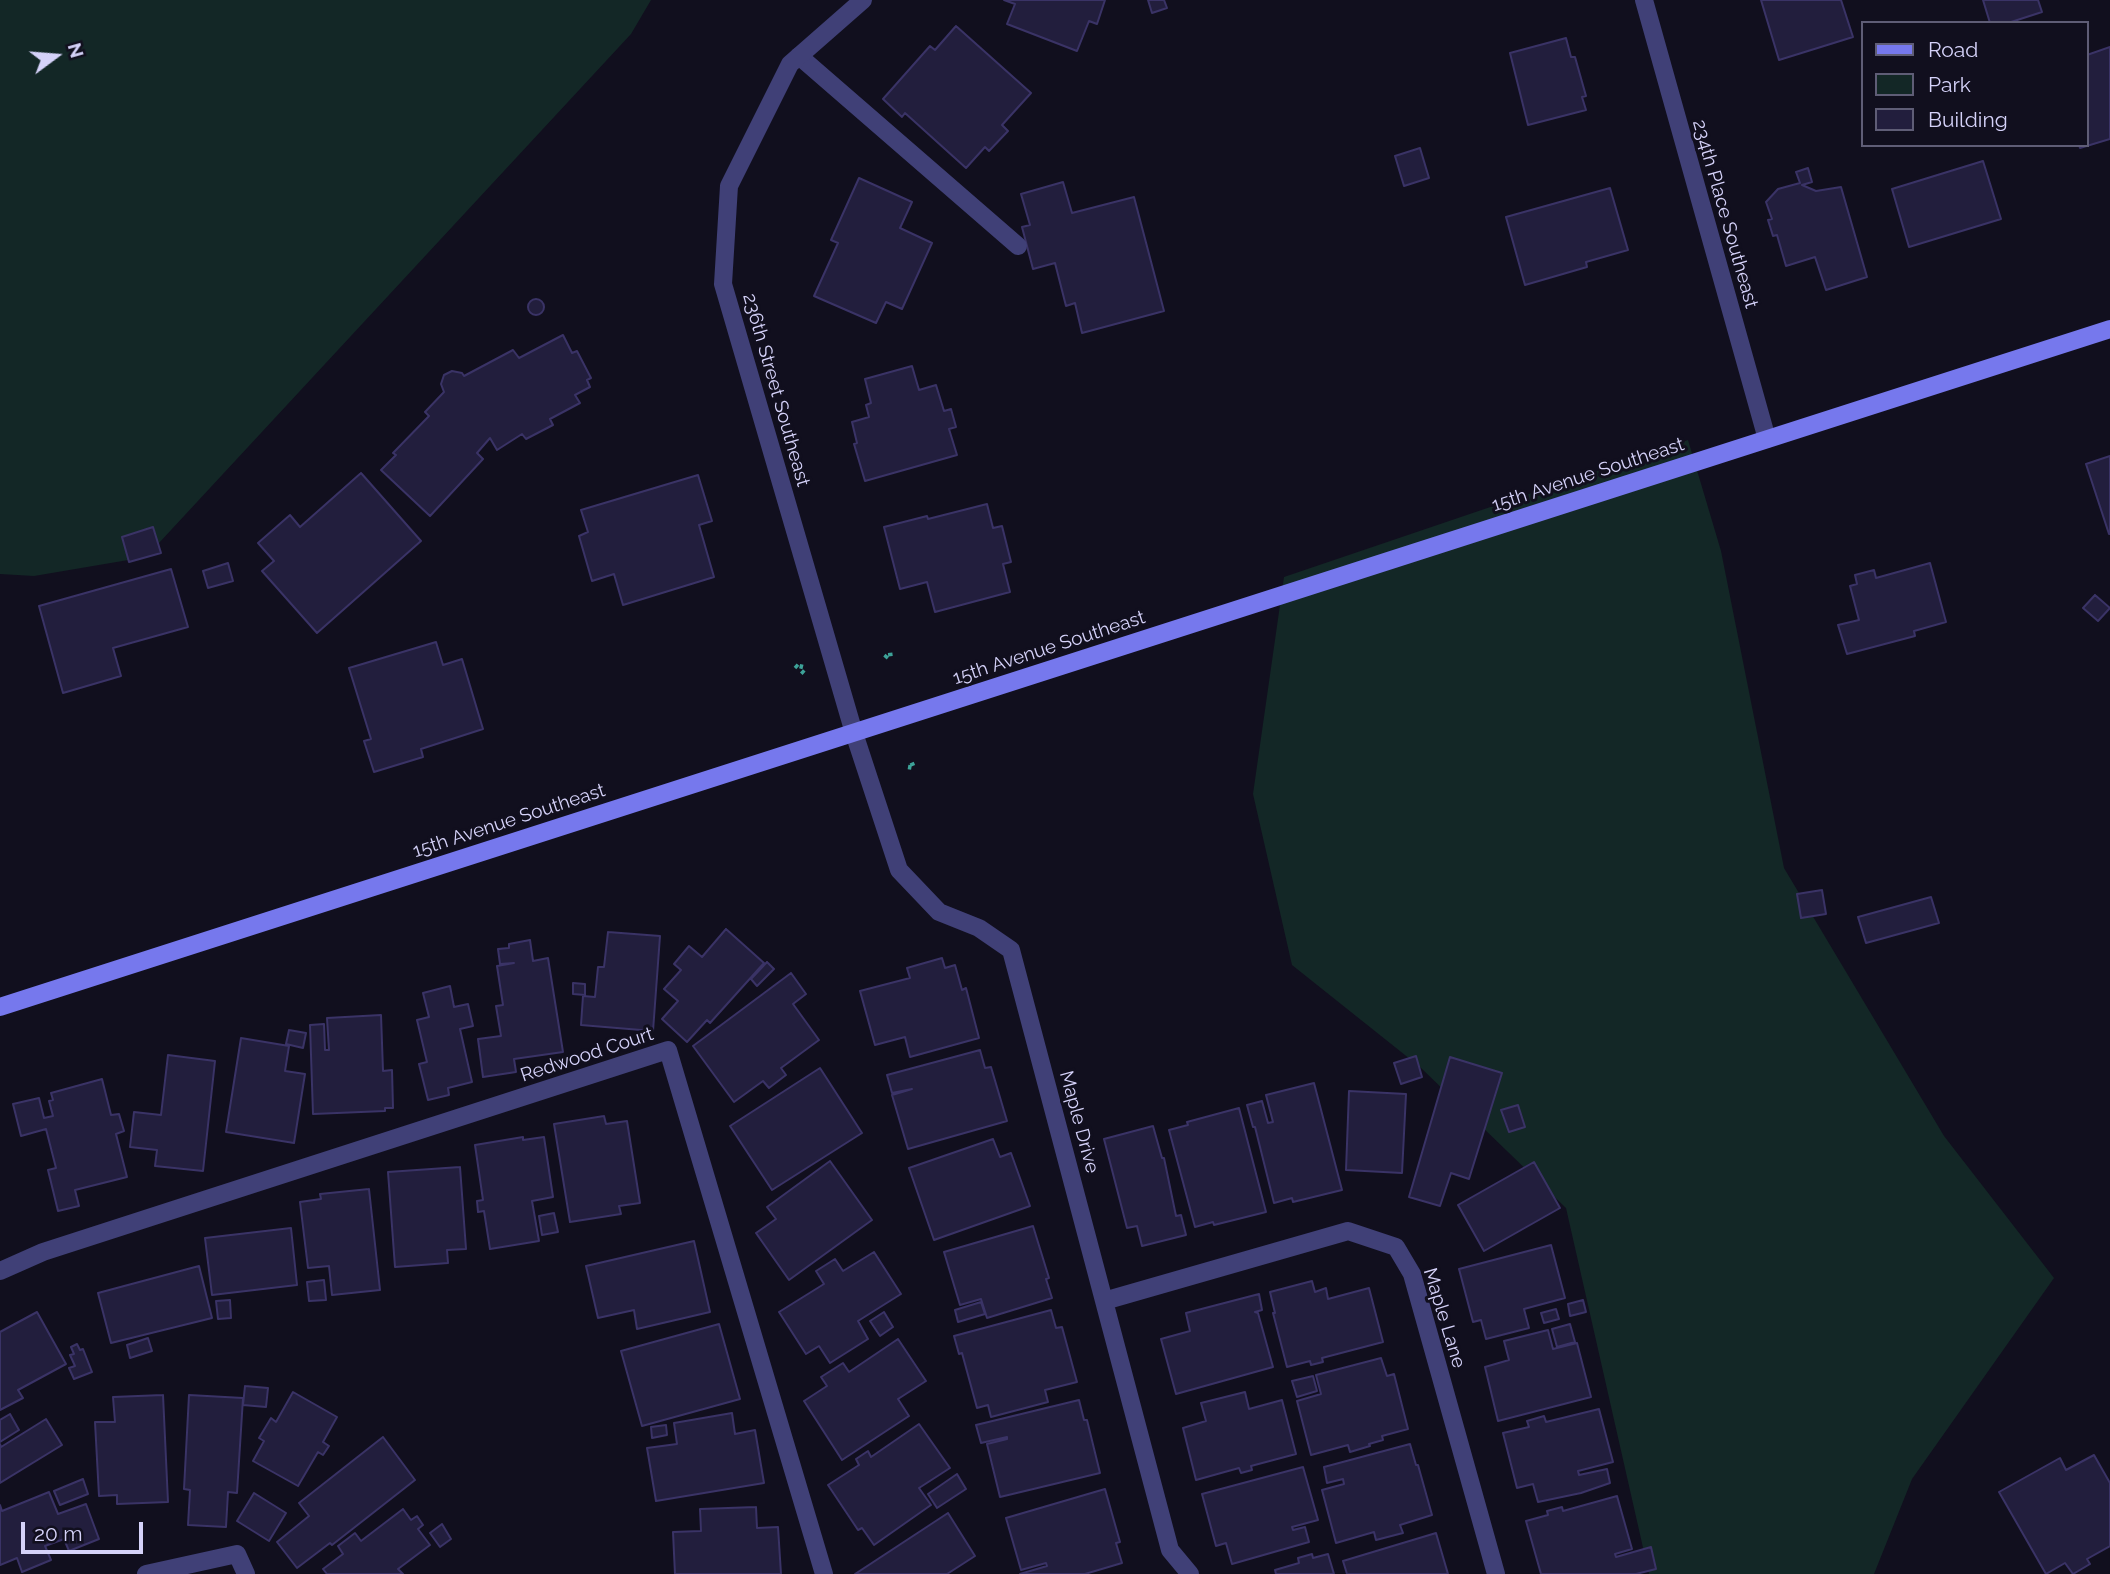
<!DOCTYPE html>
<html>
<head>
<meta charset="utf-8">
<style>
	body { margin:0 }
	#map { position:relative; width:2110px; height:1574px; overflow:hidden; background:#110f1e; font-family:Raleway,sans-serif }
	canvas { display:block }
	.legend { position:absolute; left:1861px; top:21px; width:228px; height:126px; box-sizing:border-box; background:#110f1e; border:2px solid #5f5d76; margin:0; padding:9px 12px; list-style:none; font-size:21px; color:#d5d2f9 }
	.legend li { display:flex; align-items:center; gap:14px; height:35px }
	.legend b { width:35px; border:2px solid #5f5d76 }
	.north { position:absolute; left:21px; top:21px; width:70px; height:70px; -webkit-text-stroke:5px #110f1e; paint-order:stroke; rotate:74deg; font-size:19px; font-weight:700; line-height:28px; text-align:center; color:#d5d2f9 }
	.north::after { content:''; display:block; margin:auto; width:24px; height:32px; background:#d5d2f9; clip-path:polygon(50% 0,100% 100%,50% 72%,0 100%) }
	.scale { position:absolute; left:21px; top:1522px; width:122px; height:32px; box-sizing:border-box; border:4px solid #d5d2f9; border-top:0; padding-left:9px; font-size:21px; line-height:24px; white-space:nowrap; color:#d5d2f9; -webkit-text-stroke:5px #110f1e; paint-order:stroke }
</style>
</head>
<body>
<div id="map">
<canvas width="2110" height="1574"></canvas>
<ul class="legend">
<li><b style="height:9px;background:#7678ed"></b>Road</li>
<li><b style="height:19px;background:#132726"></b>Park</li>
<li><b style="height:19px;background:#221e3d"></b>Building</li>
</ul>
<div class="north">N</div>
<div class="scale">20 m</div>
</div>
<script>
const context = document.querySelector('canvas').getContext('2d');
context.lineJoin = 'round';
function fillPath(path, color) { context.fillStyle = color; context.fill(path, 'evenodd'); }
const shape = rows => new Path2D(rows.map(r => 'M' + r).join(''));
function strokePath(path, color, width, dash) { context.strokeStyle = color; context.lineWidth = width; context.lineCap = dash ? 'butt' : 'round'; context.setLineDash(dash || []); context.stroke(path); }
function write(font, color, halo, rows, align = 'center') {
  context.font = font + ' Raleway,sans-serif'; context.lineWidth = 6; context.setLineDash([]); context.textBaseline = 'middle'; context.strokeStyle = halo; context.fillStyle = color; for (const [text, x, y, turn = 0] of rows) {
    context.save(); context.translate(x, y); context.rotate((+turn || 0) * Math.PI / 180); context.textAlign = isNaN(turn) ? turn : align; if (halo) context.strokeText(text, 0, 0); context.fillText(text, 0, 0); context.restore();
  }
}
const green = shape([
	[0,0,651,0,631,34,146,557,34,576,0,574],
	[1688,440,1721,551,1784,868,1944,1136,2054,1278,1912,1479,1874,1574,1649,1574,1566,1208,1420,1067,1292,965,1253,794,1284,577]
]);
const building = shape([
	[1004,0,1105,0,1097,24,1089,21,1077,51,1007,24,1015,4,1004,0],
	[1148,0,1164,0,1167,8,1152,13,1148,0],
	[1761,0,1841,0,1853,37,1779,60,1761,0],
	[1983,0,2038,0,2042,12,2008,23,1990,23,1983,0],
	[956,26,1031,93,1002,125,1008,131,989,151,985,147,966,168,905,113,902,117,883,99,930,46,935,50,956,26],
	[1566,38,1571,57,1575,57,1586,96,1582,97,1586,110,1528,125,1510,53,1566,38],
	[2110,47,2110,139,2080,148,2079,145,2087,145,2087,55,2110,47],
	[1420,148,1429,178,1404,186,1395,156,1420,148],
	[1983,161,2001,219,1909,247,1892,189,1983,161],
	[1808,168,1812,182,1802,185,1816,191,1841,187,1867,277,1826,290,1815,257,1786,266,1777,235,1773,236,1768,220,1772,219,1766,202,1778,189,1800,183,1796,172,1808,168],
	[859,178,912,202,900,228,932,243,902,309,886,302,876,323,814,296,838,243,831,240,859,178],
	[1063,182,1072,213,1134,197,1164,311,1082,333,1075,303,1066,306,1055,263,1033,269,1022,227,1030,225,1021,194,1063,182],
	[1610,188,1628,250,1586,262,1587,267,1525,285,1506,217,1610,188],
	'528 307a8 8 0 1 1 16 0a8 8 0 1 1-16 0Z',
	[563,335,572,353,577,351,591,378,587,380,590,387,575,395,580,403,550,419,553,425,526,439,522,434,497,450,490,438,477,453,483,459,430,516,381,470,396,455,393,453,429,416,425,412,444,392,441,384,444,375,452,371,462,373,464,376,513,350,519,358,563,335],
	[912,366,919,390,936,385,944,411,951,409,956,427,949,429,957,455,865,481,854,444,857,443,852,422,869,417,866,405,871,403,865,379,912,366],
	[2110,456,2110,534,2109,534,2086,464,2110,456],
	[361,473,421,541,317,633,262,571,274,561,258,543,290,515,300,527,361,473],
	[698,475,712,521,699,525,714,577,623,605,614,574,592,581,579,536,588,532,581,510,698,475],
	[987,504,993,528,1002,526,1011,562,1003,564,1010,592,935,612,927,582,900,589,884,527,927,516,928,519,987,504],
	[153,527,161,553,129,562,122,537,153,527],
	[228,563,233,581,208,588,203,571,228,563],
	[1930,563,1946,622,1914,631,1915,636,1847,654,1838,625,1859,620,1850,586,1857,584,1855,575,1874,570,1876,578,1930,563],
	[171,569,188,627,113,648,121,676,63,693,39,606,171,569],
	[2095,595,2110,608,2098,621,2083,608,2095,595],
	[436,642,443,665,462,659,483,729,421,749,423,757,374,772,364,741,371,739,349,668,436,642],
	[1822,890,1826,914,1801,918,1797,894,1822,890],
	[1931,897,1939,923,1866,943,1858,917,1931,897],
	[726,929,764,963,710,1023,707,1020,687,1042,662,1019,678,1001,664,989,681,970,674,964,689,946,702,957,726,929],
	[608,932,660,936,653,1031,581,1025,583,996,595,997,598,967,604,967,608,932],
	[530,940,533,961,548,958,563,1052,514,1059,516,1072,483,1077,478,1039,501,1036,496,1006,503,1005,497,966,514,963,500,964,498,949,509,948,509,944,530,940],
	[942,958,945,968,955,965,962,990,966,988,979,1038,910,1057,905,1037,875,1045,860,991,910,978,907,968,942,958],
	[767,962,774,969,757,986,751,979,767,962],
	[791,973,806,994,793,1004,819,1040,781,1068,786,1075,769,1088,763,1081,734,1102,693,1046,791,973],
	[573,983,585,984,585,995,573,994,573,983],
	[450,986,454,1007,468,1004,473,1026,460,1029,472,1082,448,1088,449,1095,428,1100,419,1064,427,1062,417,1020,429,1017,423,993,450,986],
	[381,1015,383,1071,392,1070,393,1108,385,1108,385,1111,313,1114,310,1025,324,1024,325,1050,329,1050,327,1018,381,1015],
	[289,1030,306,1033,303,1048,286,1044,289,1030],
	[241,1038,289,1046,285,1071,305,1074,294,1143,226,1132,241,1038],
	[980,1050,985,1068,991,1067,1007,1121,908,1149,892,1095,912,1089,892,1093,887,1075,980,1050],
	[168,1055,215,1061,203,1171,155,1166,157,1150,130,1147,134,1112,161,1115,168,1055],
	[1416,1056,1422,1077,1401,1084,1394,1063,1416,1056],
	[1450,1057,1502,1073,1469,1179,1451,1173,1440,1206,1409,1197,1450,1057],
	[820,1068,862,1133,772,1190,730,1126,820,1068],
	[102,1079,111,1115,119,1114,124,1131,116,1134,127,1177,75,1190,79,1206,58,1211,48,1170,56,1168,46,1129,21,1136,13,1104,39,1098,44,1118,53,1116,49,1101,53,1100,51,1093,102,1079],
	[1314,1083,1342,1190,1293,1202,1292,1198,1274,1203,1255,1127,1253,1127,1247,1105,1262,1101,1268,1123,1273,1122,1266,1095,1314,1083],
	[1349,1091,1406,1094,1402,1173,1346,1170,1349,1091],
	[1518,1105,1525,1127,1509,1132,1501,1110,1518,1105],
	[1239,1108,1266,1212,1214,1225,1213,1222,1195,1227,1169,1130,1188,1125,1187,1122,1239,1108],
	[604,1116,606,1124,627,1121,640,1203,619,1206,621,1214,570,1222,554,1124,604,1116],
	[1153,1126,1162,1158,1164,1158,1176,1216,1181,1215,1186,1235,1142,1246,1137,1226,1127,1228,1104,1139,1153,1126],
	[523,1137,523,1140,544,1137,553,1197,532,1201,539,1241,490,1249,484,1211,478,1212,477,1201,483,1200,475,1145,523,1137],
	[993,1139,1000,1157,1011,1153,1030,1206,934,1240,909,1168,993,1139],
	[830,1161,872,1220,789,1280,756,1233,776,1219,767,1207,830,1161],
	[1534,1162,1560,1208,1484,1251,1458,1205,1534,1162],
	[460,1167,466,1249,447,1250,448,1263,395,1267,388,1172,460,1167],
	[369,1189,380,1290,332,1295,329,1266,308,1268,300,1202,321,1199,320,1194,369,1189],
	[554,1213,558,1232,542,1235,539,1216,554,1213],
	[1033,1226,1049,1278,1046,1279,1052,1298,987,1318,981,1299,960,1305,944,1252,1033,1226],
	[291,1228,297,1285,212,1295,205,1238,291,1228],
	[694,1241,710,1312,637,1329,634,1310,598,1318,586,1266,694,1241],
	[1551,1245,1565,1298,1524,1309,1529,1328,1486,1339,1481,1320,1473,1322,1459,1269,1551,1245],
	[874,1252,901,1294,858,1321,868,1339,830,1363,819,1346,806,1354,779,1312,824,1284,816,1271,835,1259,843,1271,874,1252],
	[199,1266,212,1318,111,1343,98,1293,199,1266],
	[324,1280,326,1300,309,1301,307,1282,324,1280],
	[1312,1281,1315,1292,1326,1288,1328,1299,1369,1288,1383,1342,1322,1358,1323,1362,1311,1365,1310,1361,1287,1367,1273,1313,1275,1313,1270,1292,1312,1281],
	[1259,1294,1262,1310,1255,1312,1258,1313,1273,1367,1176,1394,1161,1339,1190,1331,1186,1313,1259,1294],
	[230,1300,231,1318,218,1319,216,1301,230,1300],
	[1583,1300,1586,1312,1570,1316,1568,1304,1583,1300],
	[981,1302,985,1314,958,1322,955,1310,981,1302],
	[1556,1309,1559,1319,1544,1323,1541,1313,1556,1309],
	[1051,1310,1056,1328,1062,1327,1077,1382,1045,1390,1048,1402,991,1417,988,1405,977,1408,962,1353,959,1354,954,1336,1051,1310],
	[37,1312,66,1364,18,1390,23,1398,0,1410,0,1332,37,1312],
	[884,1312,893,1327,880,1336,870,1321,884,1312],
	[719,1324,740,1399,642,1426,621,1351,719,1324],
	[1570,1324,1575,1342,1557,1347,1552,1329,1570,1324],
	[1548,1330,1553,1349,1577,1343,1591,1397,1498,1421,1485,1367,1509,1360,1504,1341,1548,1330],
	[148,1338,152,1351,130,1358,127,1345,148,1338],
	[898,1339,926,1381,898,1399,909,1416,842,1460,804,1401,827,1386,821,1377,843,1363,849,1372,898,1339],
	[77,1344,80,1350,83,1349,92,1372,74,1379,69,1368,75,1366,70,1355,74,1354,71,1347,77,1344],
	[1381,1358,1387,1376,1394,1374,1408,1429,1382,1436,1383,1440,1369,1444,1370,1446,1350,1452,1348,1445,1311,1455,1297,1401,1321,1394,1316,1375,1381,1358],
	[1313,1376,1317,1391,1297,1397,1292,1381,1313,1376],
	[245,1386,268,1388,266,1407,243,1405,245,1386],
	[293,1392,337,1417,323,1442,329,1446,323,1455,318,1452,298,1486,253,1461,264,1441,259,1438,271,1418,276,1422,293,1392],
	[1245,1392,1249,1409,1282,1400,1296,1454,1251,1466,1252,1470,1241,1473,1239,1468,1196,1480,1183,1428,1206,1421,1201,1403,1245,1392],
	[163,1395,168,1502,117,1504,117,1495,99,1496,95,1422,115,1422,113,1397,163,1395],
	[189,1395,243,1398,237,1493,228,1492,226,1527,188,1525,190,1490,184,1489,189,1395],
	[1079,1400,1084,1420,1087,1420,1100,1473,1000,1497,987,1444,1007,1439,1007,1437,981,1443,976,1425,1079,1400],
	[1599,1409,1613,1462,1578,1471,1579,1475,1607,1469,1610,1483,1581,1493,1538,1502,1533,1484,1517,1488,1503,1433,1529,1427,1527,1421,1544,1416,1546,1422,1599,1409],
	[732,1413,735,1434,755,1430,764,1483,656,1501,647,1448,677,1444,674,1423,732,1413],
	[10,1414,19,1430,0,1442,0,1420,10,1414],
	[46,1419,62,1445,0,1483,0,1444,1,1447,46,1419],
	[919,1424,950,1468,919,1488,931,1505,874,1545,862,1528,858,1530,828,1485,859,1465,856,1459,868,1451,871,1457,919,1424],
	[666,1425,667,1435,652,1438,651,1427,666,1425],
	[383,1437,415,1480,332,1545,330,1543,297,1568,277,1542,309,1516,299,1503,383,1437],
	[1410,1444,1416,1465,1418,1465,1432,1515,1400,1525,1403,1533,1376,1540,1374,1532,1336,1543,1322,1490,1344,1484,1343,1479,1327,1483,1324,1467,1410,1444],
	[2094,1455,2110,1483,2110,1546,2087,1559,2090,1564,2073,1574,2065,1563,2046,1574,1999,1492,2060,1458,2066,1470,2094,1455],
	[1303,1467,1318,1520,1292,1527,1293,1530,1305,1527,1309,1542,1232,1564,1226,1543,1216,1546,1202,1494,1303,1467],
	[957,1474,966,1489,937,1508,928,1494,957,1474],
	[83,1479,88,1494,60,1505,54,1491,83,1479],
	[1105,1489,1120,1542,1116,1543,1122,1563,1085,1574,1020,1574,1047,1566,1046,1563,1021,1570,1006,1518,1105,1489],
	[49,1492,58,1514,86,1504,99,1539,69,1551,64,1539,45,1546,51,1560,22,1572,17,1558,0,1565,0,1505,2,1511,49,1492],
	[254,1493,286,1513,269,1541,237,1521,254,1493],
	[1617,1496,1632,1549,1615,1554,1616,1557,1651,1547,1656,1569,1636,1574,1541,1574,1526,1521,1548,1515,1547,1511,1562,1507,1563,1511,1617,1496],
	[756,1507,757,1528,778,1527,781,1574,675,1574,673,1532,701,1531,700,1509,756,1507],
	[403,1509,411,1520,417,1516,423,1525,418,1529,430,1545,398,1569,403,1574,327,1574,323,1569,343,1554,338,1546,355,1533,361,1541,403,1509],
	[948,1513,975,1556,947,1574,855,1574,948,1513],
	[442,1524,451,1539,440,1547,430,1533,442,1524],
	[1436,1533,1448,1574,1347,1574,1343,1561,1436,1533],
	[1312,1554,1313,1558,1328,1554,1334,1574,1276,1574,1275,1570,1299,1563,1298,1558,1312,1554]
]);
const path = shape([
	[885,658,890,652,891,660],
	[803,667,795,665,806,675],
	[908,767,914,768,911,761]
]);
const lane = shape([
	[799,56,1018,246]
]);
const street = shape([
	[863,0,790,64,729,186,723,284,854,733,899,870,939,912,979,928,1011,950,1170,1550,1190,1574],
	[1644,0,1767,439],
	[0,1271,43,1252,668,1050,824,1574],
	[1104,1301,1348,1231,1396,1247,1412,1274,1496,1574],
	[146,1574,237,1554,246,1574]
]);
const secondary = shape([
	[0,1007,2110,329]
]);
const streetNames = [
	["234th Place Southeast",1725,214,74],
	["236th Street Southeast",776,390,74],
	["15th Avenue Southeast",1588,475,-18],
	["15th Avenue Southeast",1049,648,-18],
	["15th Avenue Southeast",509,821,-18],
	["Redwood Court",587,1055,-18],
	["Maple Drive",1079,1122,75],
	["Maple Lane",1444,1318,73]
];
fillPath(green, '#132726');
fillPath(building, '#221e3d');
strokePath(building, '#3a3366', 2);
strokePath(path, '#3da298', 4.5, [3.5, 5]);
strokePath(lane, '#404077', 18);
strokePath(street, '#404077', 18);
strokePath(secondary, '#7678ed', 18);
write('19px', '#d5d2f9', '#110f1e', streetNames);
</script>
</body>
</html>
